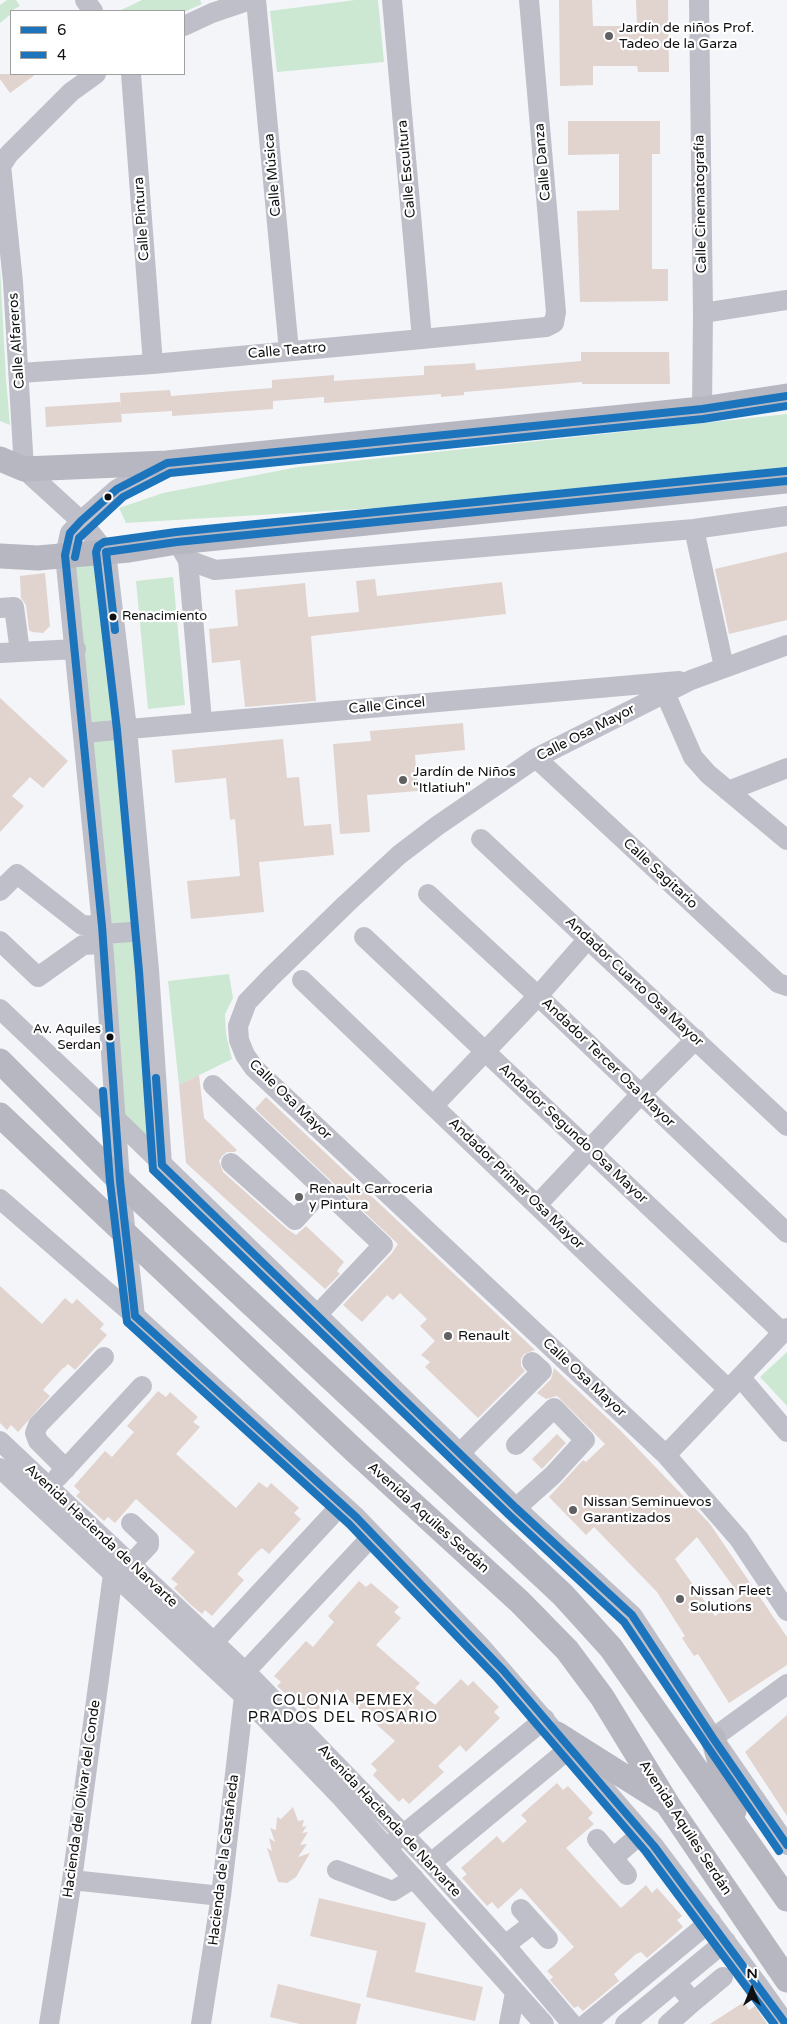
<!DOCTYPE html>
<html>
<head>
<meta charset="utf-8">
<style>
	body { margin:0 }
	#map { position:relative; width:787px; height:2024px; overflow:hidden; background:#f4f5f9; font-family:"Varela Round",sans-serif }
	canvas { display:block }
	.legend { position:absolute; left:10px; top:10px; width:175px; height:65px; box-sizing:border-box; background:#fff; border:1px solid #9f9fa0; margin:0; padding:6px 9px; list-style:none; font-size:15px; color:#101012 }
	.legend li { display:flex; align-items:center; gap:10px; height:25px }
	.legend b { width:25px; border:1px solid #9f9fa0 }
	.north { position:absolute; left:727px; top:1964px; width:50px; height:50px; -webkit-text-stroke:4px #fff; paint-order:stroke; rotate:0deg; font-size:14px; font-weight:700; line-height:20px; text-align:center; color:#101012 }
	.north::after { content:''; display:block; margin:auto; width:18px; height:22px; background:#101012; clip-path:polygon(50% 0,100% 100%,50% 72%,0 100%) }
</style>
</head>
<body>
<div id="map">
<canvas width="787" height="2024"></canvas>
<ul class="legend">
<li><b style="height:6px;background:#1c75bc"></b>6</li>
<li><b style="height:6px;background:#1c75bc"></b>4</li>
</ul>
<div class="north">N</div>
</div>
<script>
const context = document.querySelector('canvas').getContext('2d');
context.lineJoin = 'round';
function fillPath(path, color) { context.fillStyle = color; context.fill(path, 'evenodd'); }
const shape = rows => new Path2D(rows.map(r => 'M' + r).join(''));
function strokePath(path, color, width, dash) { context.strokeStyle = color; context.lineWidth = width; context.lineCap = dash ? 'butt' : 'round'; context.setLineDash(dash || []); context.stroke(path); }
function write(font, color, halo, rows, align = 'center') {
  context.font = font + ' "Varela Round",sans-serif'; context.lineWidth = 4.5; context.setLineDash([]); context.textBaseline = 'middle'; context.strokeStyle = halo; context.fillStyle = color; for (const [text, x, y, turn = 0] of rows) {
    context.save(); context.translate(x, y); context.rotate((+turn || 0) * Math.PI / 180); context.textAlign = isNaN(turn) ? turn : align; if (halo) context.strokeText(text, 0, 0); context.fillText(text, 0, 0); context.restore();
  }
}
const green = shape([
	[7,0,16,0,20,6,11,11,11,14,0,23,0,5],
	[142,0,200,0,202,4,184,12,119,11],
	[355,0,378,0,384,62,277,72,270,11],
	[0,267,6,379,10,425,0,421],
	[787,414,787,467,475,502,126,523,119,508,163,493,298,467],
	[98,562,117,732,136,935,151,1140,123,1114,113,937,75,564],
	[173,577,185,705,148,709,136,581],
	[229,974,233,998,225,1014,226,1034,232,1059,179,1085,168,981],
	[787,1352,787,1406,760,1377]
]);
const building = shape([
	[559,0,592,0,593,26,637,26,636,0,668,0,669,72,638,72,637,66,593,66,593,85,560,86],
	[0,74,36,74,10,93,0,79],
	[568,121,660,121,660,154,652,154,652,269,668,269,668,301,580,302,577,211,619,210,619,154,568,155],
	[581,352,669,352,670,384,582,384,582,382,464,392,464,395,441,397,441,394,324,403,324,397,299,399,273,401,273,409,172,416,172,411,121,414,120,393,170,390,171,396,221,392,272,388,272,380,334,375,334,381,424,375,424,366,463,364,475,363,476,370,489,369,581,361],
	[120,402,122,422,46,427,45,407],
	[787,552,787,620,729,634,715,569],
	[45,573,50,626,43,633,32,632,29,630,26,605,21,598,20,576],
	[375,579,377,596,502,582,506,614,311,636,316,701,245,707,240,660,212,663,209,629,238,626,235,590,305,583,308,617,359,612,356,581],
	[0,698,68,761,43,788,30,777,12,796,24,806,0,832],
	[463,723,465,750,415,755,418,791,367,795,370,832,340,834,333,744,371,741,370,731],
	[283,739,287,778,299,777,304,826,331,824,334,855,259,862,264,912,191,919,187,881,240,876,235,819,230,820,226,778,175,783,172,750],
	[199,1075,204,1118,237,1150,235,1152,227,1152,222,1156,219,1161,223,1172,287,1229,296,1235,306,1226,344,1262,337,1271,340,1274,325,1289,186,1163,179,1085],
	[266,1097,535,1350,524,1354,521,1359,521,1366,525,1371,478,1418,425,1367,430,1362,421,1355,435,1341,420,1326,427,1319,400,1293,393,1300,387,1295,362,1322,343,1305,392,1253,398,1244,255,1109],
	[0,1286,42,1324,65,1298,72,1304,77,1299,104,1324,100,1329,107,1335,75,1370,68,1364,64,1368,63,1368,43,1390,50,1396,18,1432,11,1425,7,1430,0,1423],
	[554,1368,620,1430,710,1524,787,1637,787,1665,729,1703,698,1654,694,1656,682,1638,685,1636,657,1592,594,1527,586,1535,549,1497,583,1460,586,1462,605,1444,557,1396,546,1399,537,1393,551,1379],
	[697,1537,741,1597,715,1616,675,1559],
	[158,1391,166,1397,170,1392,198,1417,193,1422,200,1427,176,1454,236,1508,259,1482,267,1488,271,1483,299,1508,294,1513,301,1519,269,1554,262,1548,257,1552,237,1574,244,1580,212,1616,205,1610,202,1614,190,1604,174,1588,178,1584,171,1579,195,1552,136,1499,115,1523,108,1517,104,1521,76,1496,80,1492,74,1486,105,1451,112,1457,134,1432,127,1426],
	[557,1434,566,1443,542,1469,532,1459],
	[359,1581,366,1587,371,1583,399,1607,394,1612,401,1618,376,1645,420,1683,415,1688,435,1705,461,1679,468,1686,473,1681,499,1707,494,1712,500,1718,466,1752,460,1745,438,1766,444,1772,409,1804,403,1798,399,1802,373,1775,377,1770,371,1764,395,1741,337,1689,315,1713,308,1707,305,1711,277,1686,281,1682,274,1676,306,1641,313,1647,334,1622,328,1616],
	[787,1715,787,1816,745,1752],
	[557,1783,563,1790,568,1786,593,1813,588,1818,594,1824,566,1848,621,1908,646,1885,652,1893,657,1888,682,1916,677,1920,683,1927,647,1958,641,1952,636,1954,614,1974,619,1981,583,2011,578,2006,574,2008,550,1980,553,1977,547,1971,574,1947,521,1888,498,1909,492,1902,487,1906,462,1878,467,1874,461,1868,497,1836,503,1843,527,1821,521,1815],
	[293,1807,298,1821,304,1820,302,1827,307,1826,302,1833,308,1832,300,1845,307,1844,298,1857,310,1853,296,1877,287,1883,278,1882,267,1848,272,1851,269,1838,275,1842,270,1828,276,1830,277,1817,281,1819],
	[319,1898,426,1923,415,1972,483,1987,475,2021,366,1997,377,1951,310,1936],
	[278,1984,361,2004,356,2024,300,2024,270,2017],
	[744,2002,749,2010,755,2006,767,2024,710,2024]
]);
const minor = shape([
	[85,0,93,11],
	[256,0,289,351],
	[392,0,422,339],
	[699,0,703,313,702,409],
	[184,26,212,13,250,0],
	[96,74,71,92,9,154,1,166,2,175,13,282,24,469,81,521,106,552,127,729,149,970,162,1165],
	[131,74,153,364],
	[703,313,787,300],
	[20,373,153,364,422,339,546,327,554,323,556,312,529,0],
	[694,529,724,667],
	[177,542,188,560,215,570,694,529,787,516],
	[188,560,202,721],
	[0,608,14,607,20,652],
	[787,645,691,680,536,758,437,826,399,855,346,904,271,977,247,1002,238,1026,239,1040,245,1055,254,1068,666,1455,739,1539,787,1611],
	[0,653,76,649],
	[665,693,693,757,708,774,787,840],
	[83,733,679,681],
	[536,758,778,983,787,986],
	[728,791,787,768],
	[481,839,787,1126],
	[0,891,17,874,82,925,102,926],
	[428,894,538,996,787,1233],
	[103,934,145,931],
	[364,937,782,1332],
	[0,941,38,977,83,945,103,944],
	[302,980,728,1389],
	[0,1009,115,1118,516,1508,632,1615,713,1738,787,1845],
	[213,1085,383,1245,317,1315],
	[433,1106,538,996,587,940],
	[231,1163,295,1220,323,1189],
	[0,1199,135,1316,356,1517,483,1649,654,1846,759,1986,786,2024],
	[538,1204,641,1094,696,1039],
	[135,1316,120,1181,102,926,65,555,70,533,81,521,117,489,163,465],
	[741,1378,787,1432],
	[0,1441,255,1681,431,1863,505,1945,572,2024],
	[460,1453,542,1371,532,1362],
	[666,1455,787,1328],
	[0,1468,244,1696,341,1797,544,2024],
	[66,1469,38,1441,35,1433,38,1425,104,1357],
	[57,1478,142,1386],
	[516,1508,553,1475,585,1440,554,1408,516,1445],
	[131,1564,149,1545,149,1540,131,1523],
	[214,1642,342,1504],
	[245,1672,373,1535],
	[713,1738,787,1684],
	[597,1839,627,1875],
	[394,1842,545,1719],
	[613,1858,642,1833],
	[431,1863,570,1748],
	[337,1870,393,1891,414,1878],
	[72,1880,221,1896],
	[521,1909,548,1939],
	[505,1945,534,1923],
	[693,2002,723,1977],
	[49,2024,72,1880,113,1574],
	[201,2024,221,1896,244,1696],
	[509,2024,515,1993],
	[586,2024,711,1921],
	[625,2024,726,1941],
	[668,2024,693,2002,676,1982]
]);
const major = shape([
	[0,459,24,469,167,463,702,409,787,396],
	[0,556,38,558,129,550,177,542,787,481],
	[0,1061,120,1181,563,1595,611,1648,787,1899],
	[0,1115,357,1453,520,1602,567,1650,602,1697,668,1805,787,1980],
	[557,1734,663,1801],
	[713,1738,734,1811]
]);
const bus1 = shape([
	[115,630,106,552,177,542,787,481],
	[156,1078,162,1165,516,1508,632,1615,713,1738,787,1845],
	[786,2024,654,1846,503,1670,356,1517,135,1316,120,1181,102,926,65,555,70,533,81,521,117,489,167,463,702,409,787,396]
]);
const bus2 = shape([
	[75,557,79,538,123,497,170,473,703,419,787,406],
	[103,1091,110,1182,127,1322,349,1524,496,1677,646,1852,774,2024],
	[779,1851,705,1743,624,1622,509,1515,153,1170,139,971,117,730,96,552,98,546,104,542,176,532,786,471]
]);
const markers = [
	[609,36,5,"#606063"],
	[108,497,4.5,"#101012"],
	[113,617,4.5,"#101012"],
	[403,780,5,"#606063"],
	[110,1037,4.5,"#101012"],
	[299,1197,5,"#606063"],
	[448,1336,5,"#606063"],
	[573,1510,5,"#606063"],
	[680,1599,5,"#606063"]
];
const busNames = [
	["Renacimiento",122,617],
	["Av. Aquiles",101,1030,"right"],
	["Serdan",101,1046,"right"]
];
const poiNames = [
	["Jardín de niños Prof.",619,28],
	["Tadeo de la Garza",619,44],
	["Jardín de Niños",413,772],
	["\"Itlatiuh\"",413,788],
	["Renault Carroceria",309,1189],
	["y Pintura",309,1205],
	["Renault",458,1336],
	["Nissan Seminuevos",583,1502],
	["Garantizados",583,1518],
	["Nissan Fleet",690,1591],
	["Solutions",690,1607]
];
const streetNames = [
	["Calle Danza",543,162,-95],
	["Calle Escultura",407,169,-95],
	["Calle Música",273,175,-95],
	["Calle Cinematografía",701,204,-91],
	["Calle Pintura",142,219,-94],
	["Calle Alfareros",17,341,-94],
	["Calle Teatro",287,351,-5],
	["Calle Cincel",387,706,-5],
	["Calle Osa Mayor",586,733,-27],
	["Calle Sagitario",660,874,43],
	["Andador Cuarto Osa Mayor",634,982,43],
	["Andador Tercer Osa Mayor",608,1063,44],
	["Calle Osa Mayor",290,1100,44],
	["Andador Segundo Osa Mayor",573,1134,43],
	["Andador Primer Osa Mayor",516,1184,44],
	["Calle Osa Mayor",584,1378,43],
	["Avenida Aquiles Serdán",428,1518,42],
	["Avenida Hacienda de Narvarte",101,1536,43],
	["Hacienda del Olivar del Conde",82,1799,-82],
	["Avenida Hacienda de Narvarte",389,1821,47],
	["Avenida Aquiles Serdán",685,1828,57],
	["Hacienda de la Castañeda",224,1860,-83]
];
const neighbourhoodNames = [
	["COLONIA PEMEX",343,1701],
	["PRADOS DEL ROSARIO",343,1718]
];
fillPath(green, '#cce8d2');
fillPath(building, '#e1d3ce');
strokePath(minor, '#bebfc9', 20);
strokePath(major, '#b7b7c2', 25);
strokePath(bus1, '#1c75bc', 8);
strokePath(bus2, '#1c75bc', 8);
for (const [x, y, r, color] of markers) { const dot = new Path2D(); dot.arc(x, y, r, 0, 2 * Math.PI); context.fillStyle = color; context.fill(dot); strokePath(dot, '#fff', 2); }
write('13px', '#101012', '#fff', busNames, 'left');
write('14px', '#101012', '#fff', poiNames, 'left');
write('14px', '#101012', '#fff', streetNames);
context.letterSpacing = '1px';
write('15px', '#101012', '#fff', neighbourhoodNames);
context.letterSpacing = '0px';
</script>
</body>
</html>
